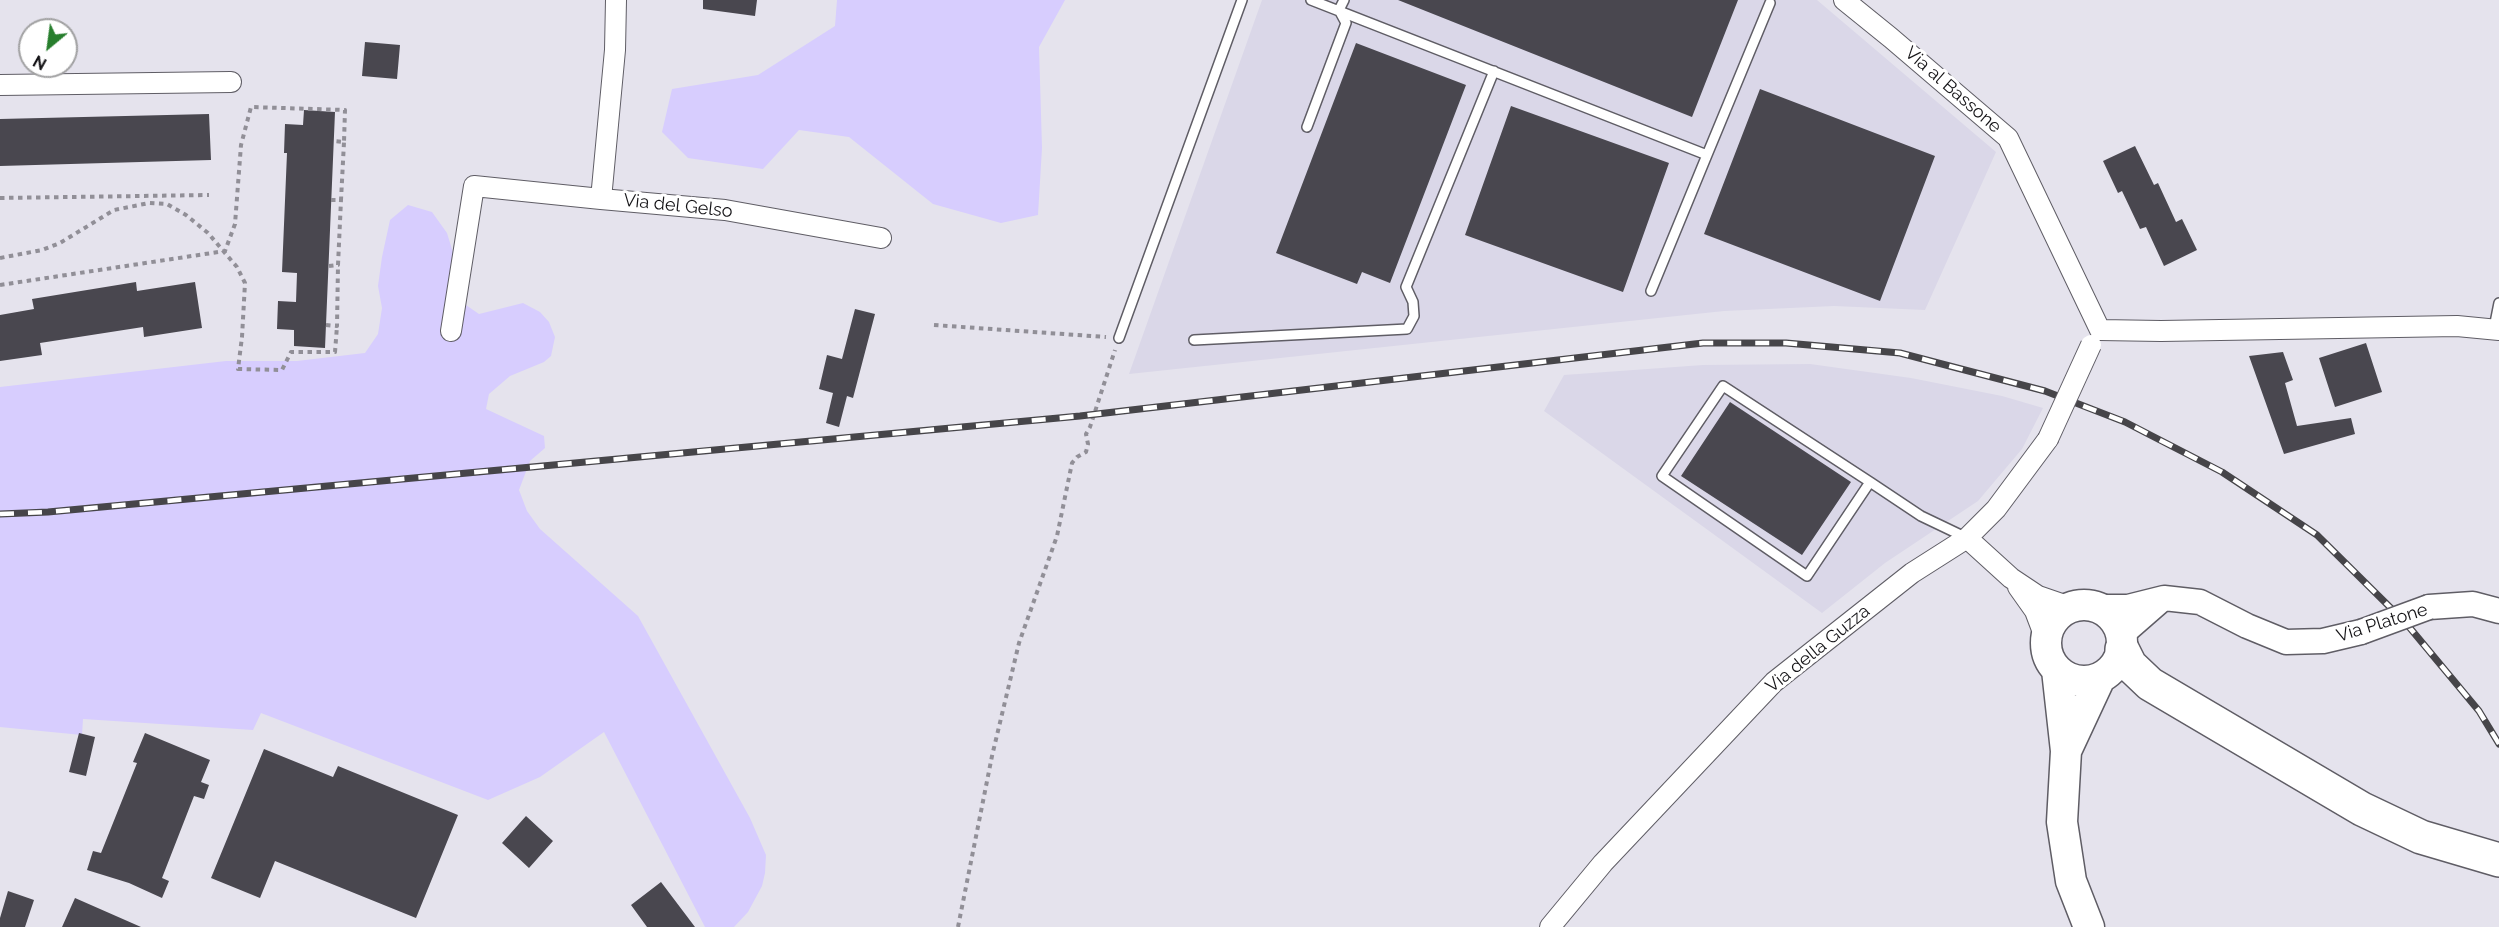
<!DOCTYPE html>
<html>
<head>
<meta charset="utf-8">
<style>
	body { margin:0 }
	#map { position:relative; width:2499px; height:927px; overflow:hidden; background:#e5e3ed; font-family:Raleway,sans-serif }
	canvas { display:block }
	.north { position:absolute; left:18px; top:18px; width:60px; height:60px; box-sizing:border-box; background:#fff; border:2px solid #a1a1a2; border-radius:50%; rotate:209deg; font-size:16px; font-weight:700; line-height:24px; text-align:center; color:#141316 }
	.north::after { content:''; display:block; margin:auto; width:21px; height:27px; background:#277e2d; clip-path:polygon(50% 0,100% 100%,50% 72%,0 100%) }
</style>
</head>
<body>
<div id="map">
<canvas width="2499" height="927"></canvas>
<div class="north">N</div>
</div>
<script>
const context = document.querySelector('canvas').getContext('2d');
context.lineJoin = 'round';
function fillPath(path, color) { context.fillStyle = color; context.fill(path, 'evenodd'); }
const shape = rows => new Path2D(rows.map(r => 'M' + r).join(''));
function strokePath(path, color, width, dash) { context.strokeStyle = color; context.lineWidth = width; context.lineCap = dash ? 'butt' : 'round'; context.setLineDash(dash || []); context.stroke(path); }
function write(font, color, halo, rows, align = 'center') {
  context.font = font + ' Raleway,sans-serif'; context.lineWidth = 6; context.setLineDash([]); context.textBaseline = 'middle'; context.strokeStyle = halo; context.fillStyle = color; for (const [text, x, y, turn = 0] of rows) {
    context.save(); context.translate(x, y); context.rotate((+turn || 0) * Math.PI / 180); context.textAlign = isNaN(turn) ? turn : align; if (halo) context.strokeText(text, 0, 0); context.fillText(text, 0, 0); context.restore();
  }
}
const built = shape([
	[1262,0,1817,0,1996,152,1925,310,1834,306,1724,311,1129,374],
	[1810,364,1911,378,2002,396,2043,408,2022,449,1978,501,1885,563,1822,613,1544,411,1564,375,1703,365]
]);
const green = shape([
	[837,0,1065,0,1039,47,1042,148,1038,215,1001,223,933,204,849,137,799,130,763,169,688,158,662,132,672,89,758,75,835,26],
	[408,205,432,212,447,233,455,259,463,303,479,314,523,303,540,312,549,322,555,337,551,356,544,362,510,376,489,394,486,409,544,436,545,448,530,461,519,490,527,511,540,529,638,616,750,818,766,855,765,873,762,886,748,912,734,927,705,927,604,732,540,777,488,800,261,713,253,730,83,719,82,735,0,727,0,387,226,361,297,361,365,353,378,334,382,308,378,286,382,257,390,220]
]);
const building = shape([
	[703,0,757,0,755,16,703,9],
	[1398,0,1738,0,1692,117],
	[365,42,400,45,397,79,362,76],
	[1356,43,1466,85,1390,283,1362,272,1357,284,1276,253],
	[1760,89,1935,156,1880,301,1704,234],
	[1511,106,1669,163,1623,292,1465,235],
	[304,110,335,112,325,348,294,346,294,330,277,329,278,301,296,302,297,273,282,272,287,153,284,153,285,124,303,125],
	[209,114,211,160,0,166,0,119],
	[2135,146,2154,185,2158,183,2176,222,2182,219,2197,250,2164,266,2146,227,2140,229,2122,191,2118,193,2103,161],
	[136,282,137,291,195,282,202,328,144,337,143,327,40,343,42,355,0,361,0,315,34,309,32,299],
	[855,309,875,314,853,398,847,396,839,427,826,423,833,393,819,389,827,355,842,359],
	[2366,343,2382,392,2335,407,2319,358],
	[2283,352,2293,380,2285,383,2297,426,2351,418,2355,434,2284,454,2249,356],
	[1730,402,1851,482,1802,555,1681,476],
	[79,733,95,737,86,776,69,772],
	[145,733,210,760,201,782,209,785,204,799,194,796,162,878,169,881,162,898,129,883,87,870,93,851,101,853,137,763,133,762],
	[264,749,333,777,338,766,458,815,416,918,275,861,260,898,211,878],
	[526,816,553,841,529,868,502,843],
	[661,882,695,927,647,927,631,905],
	[8,891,34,900,25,927,0,927,0,918],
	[75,898,141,927,62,927]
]);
const path = shape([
	[0,198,209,195],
	[331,200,341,200,344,142],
	[0,258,42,250,60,243,114,210,149,203,167,204,186,215,208,233,237,267,245,283,242,337,238,369,282,370,291,352,335,352,337,326],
	[329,266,338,265,341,200],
	[0,285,225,251,235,224,241,145,251,107,345,110,344,142,334,141],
	[326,325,337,326,338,265],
	[934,325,1106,337],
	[958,927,992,756,1019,643,1057,536,1072,463,1077,457,1086,452,1088,444,1086,434,1090,427,1115,350]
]);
const service = shape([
	[1311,0,1707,155,1770,3],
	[1307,127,1346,23,1339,10,1344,0],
	[1651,291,1707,155],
	[2494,328,2499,303],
	[1119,338,1242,0],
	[1194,340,1407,329,1414,316,1413,302,1406,287,1494,71],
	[1870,482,1723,386,1662,476,1807,576,1870,482,1921,516,1967,538]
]);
const minor = shape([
	[616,0,615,50,601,199,725,210,881,238],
	[1844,0,1891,38,2008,138,2100,330],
	[0,85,231,82],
	[2100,330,2161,331,2457,326,2499,330],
	[451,331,474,186,601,199],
	[1967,538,2011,578,2038,596,2070,607],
	[2018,587,2035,611,2046,640],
	[1550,927,1603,863,1774,682,1912,573,1967,538,1996,509,2048,439]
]);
const tertiary = shape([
	[2095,607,2128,607,2164,598,2200,602,2247,626,2286,642,2323,641,2361,632],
	[2429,607,2473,604,2499,611],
	[2121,635,2160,601]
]);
const primary = shape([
	'2046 643a38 38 0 1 1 76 0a38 38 0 1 1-76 0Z',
	[2057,670,2066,751,2062,822,2071,881,2089,927],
	[2066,751,2100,678]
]);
const motorway = shape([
	[2122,649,2130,665,2150,684,2362,809,2421,837,2499,860]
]);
const rail = shape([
	[0,514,48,512,1080,416,1703,343,1786,343,1900,353,2045,391,2125,422,2222,472,2317,535,2405,622,2479,711,2499,744]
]);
const minorBridge = shape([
	[2048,439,2091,345]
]);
const tertiaryBridge = shape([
	[2361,632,2429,607]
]);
const streetNames = [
	["Via al Bassone",1953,90,41],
	["Via del Gelso",678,206,6],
	["Via Platone",2382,623,-17],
	["Via della Guzza",1818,649,-39]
];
fillPath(built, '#dad7e8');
fillPath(green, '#d7cdfe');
fillPath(building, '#49474f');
strokePath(service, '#5f5d65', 12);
strokePath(minor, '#5f5d65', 22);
strokePath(tertiary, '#5f5d65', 27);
strokePath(primary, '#5f5d65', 33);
strokePath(motorway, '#5f5d65', 36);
strokePath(path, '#918f97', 4, [4.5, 4.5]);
strokePath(service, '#fff', 9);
strokePath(minor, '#fff', 20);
strokePath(tertiary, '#fff', 24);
strokePath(primary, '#fff', 30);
strokePath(motorway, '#fff', 33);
strokePath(rail, '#464549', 7);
strokePath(rail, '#fff', 4.5, [14]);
strokePath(minorBridge, '#5f5d65', 22, []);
strokePath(tertiaryBridge, '#5f5d65', 27, []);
strokePath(minorBridge, '#fff', 20);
strokePath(tertiaryBridge, '#fff', 24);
write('18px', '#141316', '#fff', streetNames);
</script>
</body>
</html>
